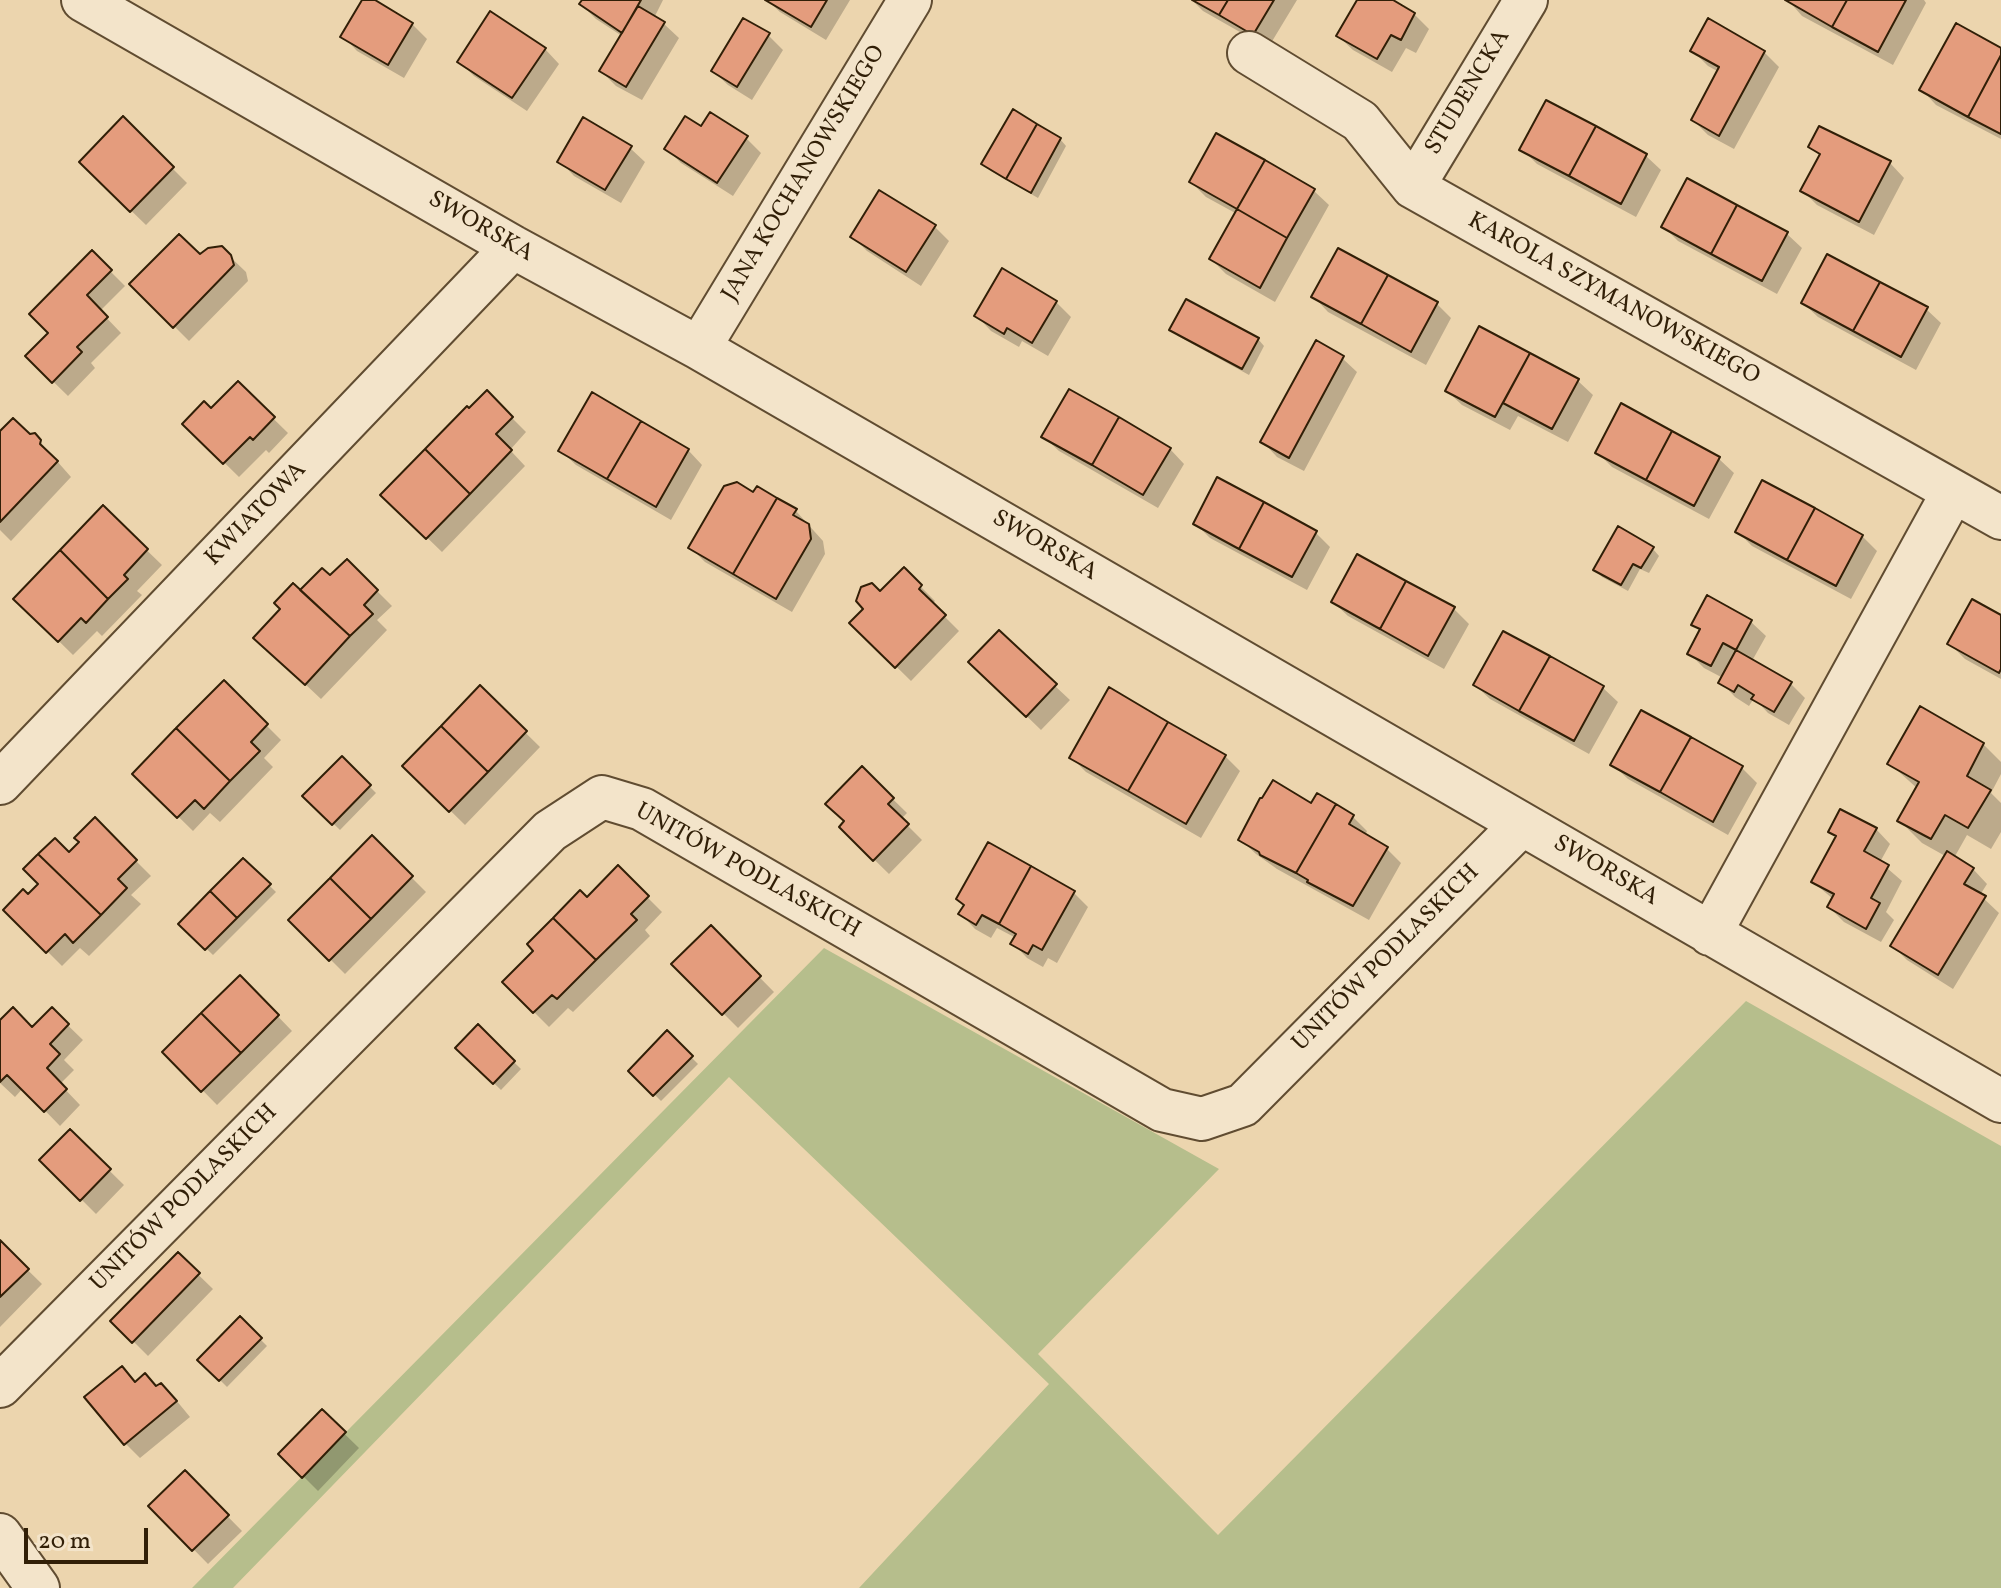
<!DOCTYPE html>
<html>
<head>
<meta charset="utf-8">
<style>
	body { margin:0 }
	#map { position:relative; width:2001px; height:1588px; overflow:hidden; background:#ecd5ae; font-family:Vollkorn,serif }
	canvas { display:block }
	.scale { position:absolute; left:24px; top:1528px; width:124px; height:36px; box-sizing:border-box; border:4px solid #311f07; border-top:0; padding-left:10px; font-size:24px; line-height:28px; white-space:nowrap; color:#311f07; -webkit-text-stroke:6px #f3e4ca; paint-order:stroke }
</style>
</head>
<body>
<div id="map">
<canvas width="2001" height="1588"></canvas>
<div class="scale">20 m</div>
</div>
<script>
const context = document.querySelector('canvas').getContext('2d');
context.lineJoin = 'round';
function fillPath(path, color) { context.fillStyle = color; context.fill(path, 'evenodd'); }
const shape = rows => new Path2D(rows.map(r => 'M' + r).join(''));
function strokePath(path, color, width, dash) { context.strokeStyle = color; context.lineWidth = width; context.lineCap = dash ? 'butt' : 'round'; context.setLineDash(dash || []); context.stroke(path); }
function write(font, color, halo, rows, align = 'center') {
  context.font = font + ' Vollkorn,serif'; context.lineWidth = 6; context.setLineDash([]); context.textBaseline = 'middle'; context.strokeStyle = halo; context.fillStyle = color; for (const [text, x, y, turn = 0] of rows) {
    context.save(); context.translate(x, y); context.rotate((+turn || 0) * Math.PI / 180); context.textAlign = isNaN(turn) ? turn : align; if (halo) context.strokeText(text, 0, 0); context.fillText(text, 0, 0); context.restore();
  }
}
const green = shape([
	[824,948,1219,1169,1038,1354,1218,1535,1746,1001,2001,1146,2001,1588,859,1588,1049,1384,729,1077,233,1588,192,1588]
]);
const shadow = shape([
	[364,0,371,0,412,24,427,39,404,78,357,51,343,36],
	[584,0,663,0,654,18,664,24,679,38,642,100,616,86,601,71,622,36,596,19,581,4],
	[767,0,850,0,826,40,780,12],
	[1192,0,1297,0,1268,48,1203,11],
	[1359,0,1389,0,1414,14,1429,29,1416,53,1406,48,1392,72,1353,50,1338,36],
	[1788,0,1924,0,1926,3,1893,65,1802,16],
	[768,35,783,50,752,100,728,85,713,71],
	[545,49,559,64,527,111,474,76,459,61],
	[2001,50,2001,139,1936,105,1922,90],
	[1693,51,1764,52,1779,67,1734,149,1708,135,1693,120,1719,72,1708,66],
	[123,119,187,183,146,225,81,162],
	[701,129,746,138,761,153,733,196,681,163,667,149],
	[1060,139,1066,146,1038,198,991,171,984,164],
	[1810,147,1890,163,1904,178,1874,235,1817,205,1802,190,1821,157],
	[630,148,645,162,621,203,574,176,560,161],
	[1522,149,1646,156,1661,170,1636,217,1537,164],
	[1191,182,1314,191,1329,205,1275,302,1226,274,1211,259,1237,214,1206,197],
	[934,226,949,241,921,286,867,251,853,237],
	[1664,227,1787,234,1802,248,1777,294,1678,241],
	[221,248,246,272,248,281,189,341,132,284],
	[92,253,125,286,100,311,121,333,91,363,95,368,68,396,27,356,51,333],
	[1314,297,1436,303,1451,318,1426,365,1328,312],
	[1056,302,1071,317,1048,356,1022,341,1019,347,991,331,977,316],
	[1803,303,1926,309,1941,323,1916,370,1818,317],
	[1171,329,1258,339,1264,346,1249,375,1178,336],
	[1480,329,1578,381,1593,395,1568,442,1518,416,1510,430,1462,405,1447,391],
	[1342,358,1357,372,1304,471,1277,457,1263,442],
	[238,384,288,433,269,453,266,450,239,477,185,424,211,411],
	[487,393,526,432,510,450,525,466,442,552,383,495],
	[1622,406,1719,459,1734,473,1709,519,1612,467,1597,452],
	[0,434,34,435,71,477,11,541,0,530],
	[1044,437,1170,449,1184,464,1158,508,1059,451],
	[688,450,702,465,671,520,576,465,561,451],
	[757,488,796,511,823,541,825,554,792,612,705,562,691,548,754,494],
	[103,508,162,565,137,591,142,595,102,636,97,631,73,655,16,599],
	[1195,523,1316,533,1330,547,1307,590,1210,538],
	[1737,531,1862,536,1877,551,1851,599,1752,546],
	[1653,549,1659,556,1649,573,1640,569,1628,591,1602,577,1596,570],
	[1358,556,1454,609,1469,624,1444,669,1348,616,1333,602],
	[347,561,392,606,377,620,387,630,321,699,271,652,300,593,330,578],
	[904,570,935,601,932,604,959,631,911,681,852,623],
	[2001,617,2001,679,1965,659,1950,644],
	[1751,622,1766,636,1752,661,1790,683,1805,698,1789,725,1768,713,1754,698,1749,706,1735,697,1721,682,1723,678,1704,668,1689,653,1701,632,1693,624],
	[971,662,1055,686,1070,700,1041,730],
	[224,683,281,740,264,758,273,767,220,822,210,813,193,831,135,774],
	[1475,685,1603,688,1618,702,1589,754,1490,699],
	[480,688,540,747,465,825,405,766],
	[1642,712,1742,768,1757,783,1728,835,1628,779,1613,765],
	[1983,744,2001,762,2001,774,1991,793,2001,803,2001,832,1991,849,1967,835,1954,858,1973,869,1987,884,1980,895,1999,913,1953,989,1907,960,1893,946,1947,857,1922,843,1900,821,1918,789,1889,763],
	[1225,756,1240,771,1201,838,1086,772,1071,757],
	[342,759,376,793,340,830,305,796],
	[862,769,907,813,901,819,922,840,889,874,841,827,846,822],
	[1312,806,1353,817,1367,831,1365,836,1387,849,1401,863,1369,920,1277,869,1256,854,1241,840],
	[95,820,151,876,131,895,141,904,89,956,80,948,62,966,6,910,28,896,82,843],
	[1876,829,1890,844,1880,862,1902,881,1886,912,1894,920,1881,942,1844,922,1829,907,1833,899,1813,882,1837,838,1831,831],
	[372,838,426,892,345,974,291,920],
	[243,860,276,892,213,955,181,924],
	[618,868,662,912,645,930,650,936,573,1012,568,1008,549,1027,504,982],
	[1074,893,1088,907,1057,963,1048,958,1043,967,1027,958,1013,943,1016,938,997,928,991,938,975,929,961,914],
	[711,928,774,992,738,1028,674,964],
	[240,977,292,1031,217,1105,165,1052],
	[52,1010,83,1040,64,1060,74,1070,60,1084,80,1105,60,1126,23,1088,15,1097,0,1083,0,1023,32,1029],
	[478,1027,521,1069,501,1090,458,1048],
	[667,1033,698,1064,661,1101,631,1071],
	[70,1132,124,1185,96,1214,42,1160],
	[0,1243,42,1284,0,1327],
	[178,1255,213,1289,148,1356,113,1321],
	[240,1319,267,1346,227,1387,200,1360],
	[122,1368,136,1383,157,1388,176,1400,190,1417,140,1458,125,1443],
	[322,1412,359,1448,318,1491,281,1454],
	[185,1473,242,1531,208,1564,151,1506]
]);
const building = shape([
	[362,0,375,0,413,23,388,65,340,37,362,0],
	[582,0,641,0,622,33,579,4,582,0],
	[765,0,827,0,811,27,765,0],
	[1192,0,1228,0,1219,15,1192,0],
	[1228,0,1274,0,1253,35,1219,15,1228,0],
	[1357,0,1393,0,1415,13,1401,40,1391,35,1377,59,1336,36,1357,0],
	[1785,0,1847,0,1832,27,1785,0],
	[1847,0,1906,0,1878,52,1832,27,1847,0],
	[638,6,665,22,626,87,599,71,638,6],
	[490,11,546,48,512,98,457,62,490,11],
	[743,18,770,33,737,87,711,71,743,18],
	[1708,18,1765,51,1719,136,1691,120,1719,67,1690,51,1708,18],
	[1956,23,2001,48,2001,55,1968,117,1919,90,1956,23],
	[2001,55,2001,134,1968,117,2001,55],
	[1546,100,1596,126,1569,176,1519,150,1546,100],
	[1013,109,1037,124,1006,179,981,164,1013,109],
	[710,112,748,136,717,183,664,149,685,116,701,126,710,112],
	[123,116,174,167,130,212,79,162,123,116],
	[583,117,632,146,605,190,557,162,583,117],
	[1037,124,1061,138,1031,193,1006,179,1037,124],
	[1596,126,1647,154,1621,204,1569,176,1596,126],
	[1819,126,1891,161,1859,222,1800,191,1820,154,1808,147,1819,126],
	[1216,133,1265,160,1237,209,1189,182,1216,133],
	[1265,160,1315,189,1287,238,1237,209,1265,160],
	[1687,178,1737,205,1711,254,1661,227,1687,178],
	[879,190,936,225,906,272,850,237,879,190],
	[1737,205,1788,232,1762,281,1711,254,1737,205],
	[1237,209,1287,238,1260,288,1209,259,1237,209],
	[179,234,200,254,208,248,222,246,231,255,234,265,173,328,129,284,179,234],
	[1338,248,1388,275,1361,324,1311,297,1338,248],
	[92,250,112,270,87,295,108,317,77,347,82,352,52,383,25,356,48,333,29,314,92,250],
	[1827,254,1880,282,1853,331,1801,303,1827,254],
	[1002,268,1057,301,1032,343,1007,328,1004,334,974,316,1002,268],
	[1388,275,1438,302,1411,352,1361,324,1388,275],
	[1880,282,1928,307,1901,357,1853,331,1880,282],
	[1186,299,1259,338,1242,369,1169,330,1186,299],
	[1479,326,1530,353,1495,417,1445,391,1479,326],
	[1316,340,1344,356,1289,458,1260,442,1316,340],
	[1530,353,1579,379,1552,429,1503,403,1530,353],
	[238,381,275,417,253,440,250,437,223,464,182,424,204,401,211,408,238,381],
	[1069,389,1119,417,1092,465,1041,437,1069,389],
	[487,390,513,417,496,434,512,450,470,494,425,449,467,406,469,408,487,390],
	[592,392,641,421,607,479,558,451,592,392],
	[1621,403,1672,431,1646,480,1595,453,1621,403],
	[1119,417,1171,448,1143,495,1092,465,1119,417],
	[13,418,30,434,35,433,41,440,40,444,58,461,0,522,0,431,13,418],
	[641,421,689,449,656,507,607,479,641,421],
	[1672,431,1720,457,1694,506,1646,480,1672,431],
	[425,449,470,494,426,539,380,495,425,449],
	[1217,477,1264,502,1239,549,1193,524,1217,477],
	[1762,480,1815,508,1787,560,1735,532,1762,480],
	[737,482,753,492,757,486,777,498,733,574,688,548,724,486,737,482],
	[777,498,797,509,793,515,809,524,811,539,776,599,733,574,777,498],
	[1264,502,1317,531,1292,577,1239,549,1264,502],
	[103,505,148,549,124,575,128,579,108,599,60,550,103,505],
	[1815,508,1863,535,1836,586,1787,560,1815,508],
	[1618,526,1654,547,1641,568,1633,564,1621,585,1593,570,1618,526],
	[60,550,108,599,86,623,81,618,58,642,13,599,60,550],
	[1357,554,1406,581,1380,629,1331,602,1357,554],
	[347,559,378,590,364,605,373,614,350,636,300,590,322,568,330,575,347,559],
	[904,567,922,585,919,589,946,615,895,668,849,623,863,609,856,601,861,587,872,583,880,591,904,567],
	[1406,581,1455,607,1428,656,1380,629,1406,581],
	[293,583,350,636,305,685,253,638,280,609,274,603,293,583],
	[1707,595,1752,620,1736,650,1723,643,1711,666,1687,654,1700,629,1691,625,1707,595],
	[1972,599,2001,615,2001,669,1999,673,1947,644,1972,599],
	[999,630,1057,684,1026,717,968,662,999,630],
	[1503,631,1550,656,1519,711,1473,685,1503,631],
	[1736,650,1792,682,1774,712,1751,699,1754,695,1738,685,1734,692,1718,683,1736,650],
	[1550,656,1604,686,1574,741,1519,711,1550,656],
	[224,680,268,724,251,742,260,751,230,781,176,728,224,680],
	[480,685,527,731,488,772,441,726,480,685],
	[1109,687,1168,722,1128,791,1069,758,1109,687],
	[1920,706,1984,743,1967,776,1991,790,1968,828,1945,815,1931,839,1897,821,1919,782,1887,764,1920,706],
	[1641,710,1691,737,1660,792,1610,765,1641,710],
	[1168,722,1226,755,1186,824,1128,791,1168,722],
	[441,726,488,772,449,812,402,766,441,726],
	[176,728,230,781,204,809,195,800,177,818,132,774,176,728],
	[1691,737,1743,766,1713,822,1660,792,1691,737],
	[342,756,371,785,332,825,302,796,342,756],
	[862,766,894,798,888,804,909,824,873,861,839,827,844,821,825,804,862,766],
	[1273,780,1311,803,1317,793,1336,804,1296,873,1260,855,1259,852,1238,840,1260,798,1262,798,1273,780],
	[1336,804,1354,815,1349,824,1388,847,1353,906,1307,882,1308,880,1296,873,1336,804],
	[1840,809,1877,828,1864,851,1889,865,1871,898,1880,903,1866,929,1827,907,1834,894,1811,882,1836,836,1828,832,1840,809],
	[95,817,137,860,118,879,127,888,101,915,38,854,55,838,69,852,79,842,74,838,95,817],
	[372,835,413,876,371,919,330,878,372,835],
	[988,842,1031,866,999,924,982,915,976,925,958,914,964,905,956,899,988,842],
	[1947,851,1974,868,1964,884,1986,896,1938,975,1890,946,1947,851],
	[38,854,101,915,73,943,65,934,46,953,3,910,23,889,28,894,38,884,23,869,38,854],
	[243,858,271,884,237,918,210,891,243,858],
	[618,865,649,896,631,914,637,920,596,960,553,918,580,890,587,897,618,865],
	[1031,866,1075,891,1042,950,1033,945,1028,954,1010,944,1016,934,999,924,1031,866],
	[330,878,371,919,329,961,288,920,330,878],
	[210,891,237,918,205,950,178,924,210,891],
	[553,918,596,960,557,999,552,995,533,1013,502,982,533,951,527,944,553,918],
	[711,925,761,976,722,1015,671,964,711,925],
	[240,975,279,1015,241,1053,201,1013,240,975],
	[13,1007,32,1027,52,1007,69,1024,50,1044,60,1054,47,1068,67,1089,44,1112,7,1075,0,1082,0,1020,13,1007],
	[201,1013,241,1053,201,1092,162,1052,201,1013],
	[478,1024,515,1061,493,1084,455,1048,478,1024],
	[667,1030,693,1056,653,1096,628,1071,667,1030],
	[70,1129,111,1169,80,1201,39,1160,70,1129],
	[0,1240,29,1269,0,1297,0,1240],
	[178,1252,200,1273,132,1343,110,1321,178,1252],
	[240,1316,262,1338,219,1381,197,1360,240,1316],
	[122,1366,135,1382,145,1373,156,1386,161,1383,177,1401,124,1445,84,1397,122,1366],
	[322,1409,346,1432,302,1478,278,1454,322,1409],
	[185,1470,229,1515,192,1551,148,1506,185,1470]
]);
const minor = shape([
	[83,0,513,247,699,348,2001,1101],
	[1249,53,1360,121,1413,187,2001,518],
	[1413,187,1526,0],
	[699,348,910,0],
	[0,783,513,247],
	[1710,934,1953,492],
	[0,1386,550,831,602,797,642,809,1162,1110,1202,1119,1243,1105,1522,824],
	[0,1535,38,1588]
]);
const streetNames = [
	["STUDENCKA",1469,93,-59],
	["JANA KOCHANOWSKIEGO",805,174,-59],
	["SWORSKA",480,228,30],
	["KAROLA SZYMANOWSKIEGO",1613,300,29],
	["KWIATOWA",257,515,-46],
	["SWORSKA",1044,547,30],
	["UNITÓW PODLASKICH",747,872,29],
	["SWORSKA",1605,872,30],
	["UNITÓW PODLASKICH",1387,959,-45],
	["UNITÓW PODLASKICH",185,1199,-45]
];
fillPath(green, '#b6be8c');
fillPath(shadow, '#0003');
fillPath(building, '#e49c7d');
strokePath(building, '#311f07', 2);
strokePath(minor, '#604c31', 46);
strokePath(minor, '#f3e4ca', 42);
write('24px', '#311f07', '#f3e4ca', streetNames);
</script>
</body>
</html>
